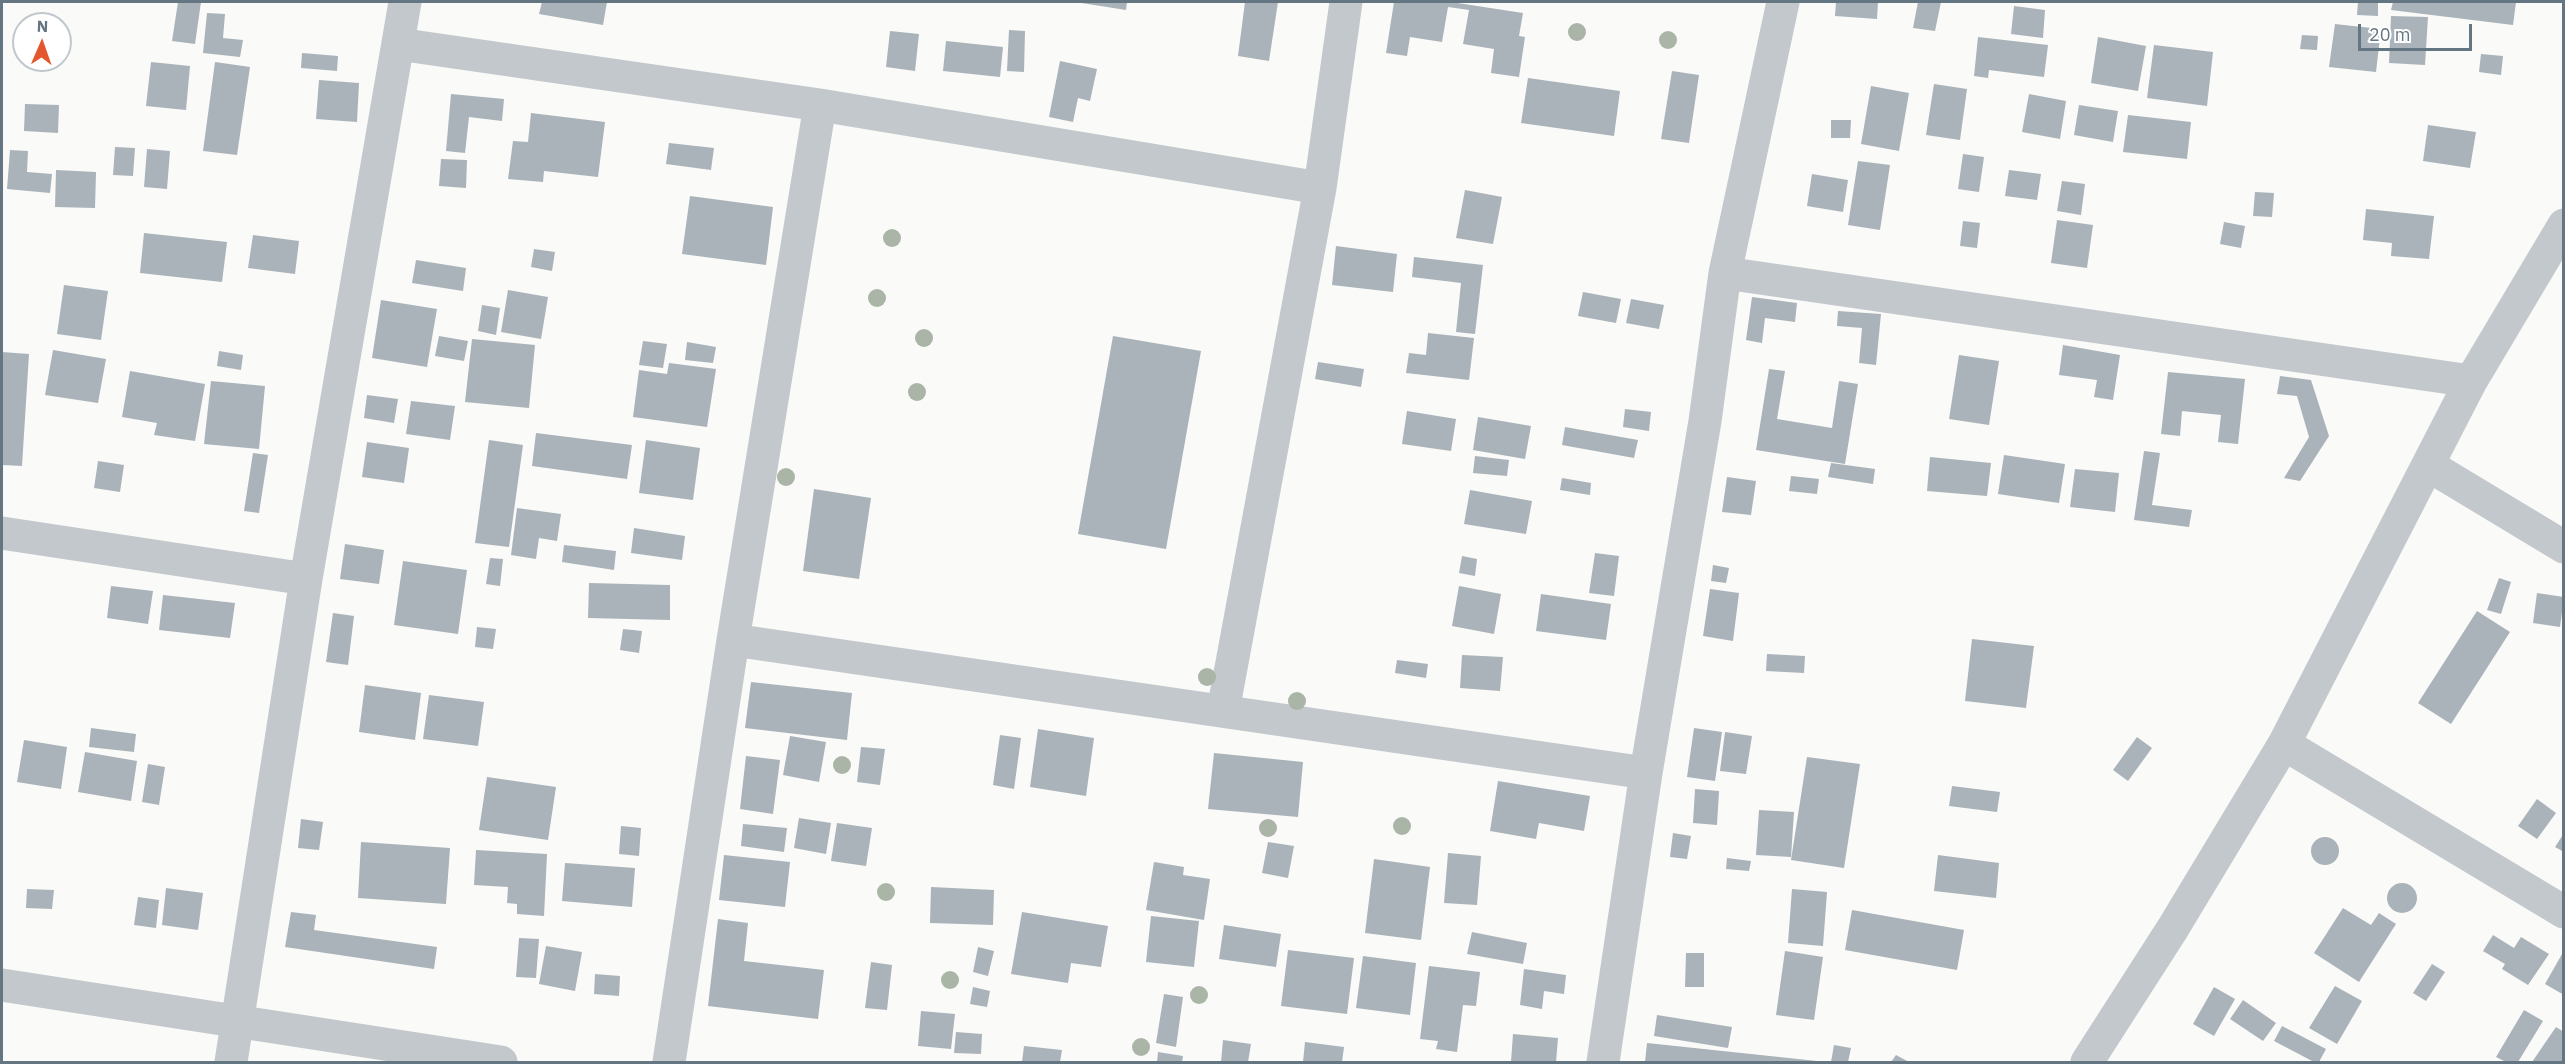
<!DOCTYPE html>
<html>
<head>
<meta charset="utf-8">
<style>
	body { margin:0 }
	#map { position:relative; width:2565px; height:1064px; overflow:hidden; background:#fafaf8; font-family:"IBM Plex Sans",sans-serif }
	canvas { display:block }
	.frame { position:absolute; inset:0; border:3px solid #657683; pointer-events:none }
	.north { position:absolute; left:12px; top:12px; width:60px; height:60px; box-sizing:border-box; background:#fff; border:2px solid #c1c8cd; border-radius:50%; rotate:2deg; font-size:16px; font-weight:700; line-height:24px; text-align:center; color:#657683 }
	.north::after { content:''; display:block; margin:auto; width:21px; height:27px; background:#e4572e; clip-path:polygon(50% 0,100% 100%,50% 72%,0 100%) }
	.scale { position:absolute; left:2358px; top:24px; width:114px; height:27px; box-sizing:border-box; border:3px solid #657683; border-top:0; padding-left:8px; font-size:18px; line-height:21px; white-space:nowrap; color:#657683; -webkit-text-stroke:4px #fff; paint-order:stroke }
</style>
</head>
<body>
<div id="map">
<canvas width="2565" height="1064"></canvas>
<div class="frame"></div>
<div class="north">N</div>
<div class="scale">20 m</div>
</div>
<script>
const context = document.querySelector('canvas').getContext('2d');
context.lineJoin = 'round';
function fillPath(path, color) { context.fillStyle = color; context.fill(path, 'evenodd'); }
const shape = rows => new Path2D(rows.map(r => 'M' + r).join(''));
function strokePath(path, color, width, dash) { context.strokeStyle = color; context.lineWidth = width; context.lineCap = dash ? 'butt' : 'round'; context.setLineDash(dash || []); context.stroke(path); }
const building = shape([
	[178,2,201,2,195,44,172,41],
	[542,2,607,2,603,25,539,14],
	[1075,2,1127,2,1126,10],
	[1245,2,1278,2,1269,61,1238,56],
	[1394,2,1451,2,1523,13,1519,36,1525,37,1519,77,1491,73,1494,49,1463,44,1469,10,1448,7,1442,42,1410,37,1407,56,1386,53],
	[1836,2,1878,2,1877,19,1835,16],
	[1918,2,1941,2,1935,31,1913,28],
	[2358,2,2378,2,2378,16,2357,15],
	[2393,2,2516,2,2513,25,2391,10],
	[2014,6,2045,10,2043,38,2011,34],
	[207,13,225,14,223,38,243,40,240,57,203,53],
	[2391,16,2428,17,2425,65,2389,63],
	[2335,24,2381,29,2376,72,2329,67],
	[1009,30,1025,31,1024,72,1007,71],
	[890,31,919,34,915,71,886,67],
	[2302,35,2318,36,2317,50,2300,49],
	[1978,37,2048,45,2044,77,1989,70,1988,78,1974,76],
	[2098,37,2146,46,2138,91,2091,83],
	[946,41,1003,47,1000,77,943,71],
	[2154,45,2213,52,2207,106,2147,98],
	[302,53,338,56,337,71,301,68],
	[2481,54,2503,56,2501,75,2479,72],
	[1060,61,1097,69,1090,101,1078,98,1073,122,1049,117],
	[151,62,190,66,186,110,146,106],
	[215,62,250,67,237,155,203,151],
	[1672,71,1699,75,1689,143,1661,139],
	[1528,78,1620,91,1614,136,1521,123],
	[319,80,359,83,357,122,316,119],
	[1934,84,1967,89,1960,140,1926,135],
	[1871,86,1909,93,1899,151,1861,144],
	[451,94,504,99,502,121,469,117,465,153,446,151],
	[2029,94,2066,101,2060,139,2022,132],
	[25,104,59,105,58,133,24,131],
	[2079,105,2118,111,2113,142,2074,135],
	[531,113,605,122,598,177,544,171,543,182,508,179,513,141,528,142],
	[2128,115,2191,122,2187,159,2123,152],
	[1831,120,1851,120,1850,138,1831,138],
	[2428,125,2476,132,2470,168,2423,161],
	[669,143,714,148,711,170,666,164],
	[115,147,135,148,133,176,113,175],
	[147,149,170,151,167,189,144,187],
	[10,150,28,151,27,172,52,174,50,193,7,189],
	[1963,154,1984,157,1979,192,1958,189],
	[441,159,467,160,466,188,439,186],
	[1858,161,1890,165,1880,230,1848,225],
	[56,170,96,172,95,208,55,207],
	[2009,170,2041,174,2037,200,2005,196],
	[1812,174,1848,180,1843,212,1807,206],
	[2062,181,2085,184,2081,215,2057,211],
	[1465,190,1502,197,1493,244,1456,238],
	[2255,192,2274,193,2272,217,2253,216],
	[690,196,773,207,766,265,682,254],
	[2366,209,2434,216,2429,259,2391,256,2392,243,2363,240],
	[2057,220,2093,225,2087,268,2051,263],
	[1963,221,1980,223,1977,248,1960,246],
	[2224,222,2245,226,2241,248,2220,244],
	[144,233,227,242,222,282,140,273],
	[253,235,299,241,295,274,248,268],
	[1336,246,1397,254,1393,292,1332,285],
	[534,249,555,252,552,271,531,267],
	[1414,257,1483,265,1475,334,1456,332,1461,283,1412,277],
	[416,260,466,268,463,291,412,283],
	[64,285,108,291,101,340,57,334],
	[508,290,548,297,541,339,501,332],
	[1583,292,1621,299,1616,323,1578,316],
	[1752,297,1797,303,1795,322,1765,318,1762,343,1746,340],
	[1631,299,1664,305,1659,329,1626,323],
	[381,300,437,309,427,367,372,358],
	[482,305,500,308,496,335,478,331],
	[1838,311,1881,314,1876,365,1859,363,1862,328,1837,326],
	[1428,333,1474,338,1469,380,1406,373,1409,353,1426,355],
	[439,336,468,341,464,361,435,356],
	[1113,336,1201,351,1166,549,1078,534],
	[472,339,535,345,529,408,465,402],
	[643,341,667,344,663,368,639,365],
	[687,342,716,347,713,363,685,360],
	[2063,345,2120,355,2113,400,2094,397,2097,380,2059,375],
	[53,350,106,359,98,403,45,395],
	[219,351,243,355,241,370,217,366],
	[2,352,29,354,22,466,2,465],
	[1959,355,1999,361,1989,425,1949,419],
	[1318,362,1364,369,1361,387,1315,379],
	[669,363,716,369,707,427,633,417,639,370,667,374],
	[1769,369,1785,371,1777,419,1832,428,1839,381,1858,384,1845,464,1756,450],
	[130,371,205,384,195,441,154,435,157,423,122,417],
	[2168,372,2245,379,2238,444,2218,442,2221,415,2182,411,2180,436,2161,434],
	[2280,376,2311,380,2329,436,2300,481,2284,478,2309,437,2297,396,2277,394],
	[211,381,265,386,259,449,204,444],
	[367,395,398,399,394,423,364,418],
	[411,401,455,406,450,440,406,434],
	[1625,409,1651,412,1649,431,1623,427],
	[1407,411,1456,419,1451,451,1402,444],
	[1478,417,1531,426,1525,459,1473,450],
	[1565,427,1638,440,1634,458,1562,445],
	[536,433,632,445,627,479,532,466],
	[489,440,523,445,509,547,475,543],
	[646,440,700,448,693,500,639,493],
	[367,442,409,448,404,483,362,477],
	[2144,451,2160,453,2152,505,2192,510,2189,527,2134,520],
	[253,453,268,455,259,513,244,511],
	[2004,455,2065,464,2059,503,1998,494],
	[1475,456,1509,460,1507,476,1473,473],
	[1930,457,1991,463,1987,496,1927,491],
	[98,461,124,465,120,492,94,488],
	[1831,463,1875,469,1873,484,1828,477],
	[2075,469,2119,473,2115,512,2070,507],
	[1791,476,1819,479,1817,494,1789,491],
	[1727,477,1756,481,1751,515,1722,512],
	[1562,478,1591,483,1590,495,1560,490],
	[814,489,871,498,859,579,803,571],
	[1470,490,1532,501,1526,534,1464,524],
	[517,508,561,514,557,541,539,538,536,559,511,555],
	[634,528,685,536,682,560,631,553],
	[345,544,384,550,379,584,340,579],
	[564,545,616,551,614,570,562,562],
	[1595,553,1619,556,1614,596,1589,593],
	[1462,556,1477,559,1475,576,1459,573],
	[490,558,503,559,500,586,486,584],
	[403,561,467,570,458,634,394,625],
	[1713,565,1729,568,1726,583,1711,581],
	[2499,578,2511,582,2501,614,2487,610],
	[589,583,670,585,670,620,588,618],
	[111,586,153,591,148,624,107,618],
	[1459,586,1501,594,1494,634,1452,626],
	[1710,589,1739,593,1733,641,1703,636],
	[2537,593,2564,597,2560,627,2533,623],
	[1541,594,1611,604,1606,640,1536,631],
	[163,595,235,603,230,638,159,630],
	[2477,611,2510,632,2451,724,2418,703],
	[333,613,354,616,348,665,326,662],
	[477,627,496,629,493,649,475,647],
	[623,629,642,631,639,653,620,650],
	[1972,639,2034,646,2026,708,1965,701],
	[1767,654,1805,656,1804,673,1766,671],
	[1462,655,1503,657,1500,691,1460,688],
	[1397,660,1428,664,1426,678,1395,673],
	[751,682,852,693,847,740,745,728],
	[365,685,421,693,415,740,359,732],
	[429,695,484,702,478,746,423,739],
	[91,728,136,734,134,752,89,747],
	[1694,728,1722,732,1715,781,1687,777],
	[1038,729,1094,738,1086,796,1030,787],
	[1725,732,1752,736,1746,774,1720,771],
	[1000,735,1021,738,1014,789,993,785],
	[790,736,826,742,819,782,783,775],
	[2137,737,2152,748,2128,781,2113,770],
	[24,740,67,747,61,789,17,782],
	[861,747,885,749,880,785,857,782],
	[85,752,137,761,131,801,78,792],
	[1214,753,1303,762,1298,817,1208,809],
	[746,756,780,760,773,814,740,809],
	[1807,757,1860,764,1844,868,1791,860],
	[148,764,165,767,159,805,142,802],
	[487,777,556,787,548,840,479,830],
	[1498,781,1590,796,1584,831,1539,823,1536,839,1490,831],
	[1952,786,2000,792,1997,812,1949,806],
	[1695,789,1719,791,1717,825,1693,823],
	[2537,799,2556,813,2537,839,2518,826],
	[1759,810,1794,812,1791,857,1756,855],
	[799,818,831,823,826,854,794,848],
	[301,819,323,822,319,850,298,848],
	[837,823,872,828,866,866,831,861],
	[743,824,787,828,784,852,741,846],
	[621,826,641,828,639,856,619,854],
	[1673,833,1691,836,1687,859,1670,857],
	[2564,833,2564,852,2555,847],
	'2311 851a14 14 0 1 1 28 0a14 14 0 1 1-28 0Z',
	[361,842,450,848,446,904,358,898],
	[1268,842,1294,846,1288,878,1262,873],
	[476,850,547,854,544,916,517,914,517,904,507,903,508,887,474,885],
	[1448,853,1481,856,1477,905,1444,903],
	[724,855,790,862,785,907,719,900],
	[1938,855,1999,863,1996,898,1934,891],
	[1727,858,1751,861,1749,871,1726,869],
	[1374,859,1430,867,1421,940,1365,933],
	[1154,862,1184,867,1183,875,1210,879,1204,920,1146,910],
	[565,863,635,868,632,907,562,901],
	'2387 898a15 15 0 1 1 30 0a15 15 0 1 1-30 0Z',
	[931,887,994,890,993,925,930,923],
	[166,888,203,893,198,930,162,925],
	[27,889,54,890,52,909,26,908],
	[1792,889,1827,892,1823,946,1788,943],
	[138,897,159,900,156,928,134,925],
	[2343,908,2371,925,2379,913,2396,924,2359,982,2314,953],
	[1852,910,1964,930,1957,970,1845,950],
	[291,912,316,915,314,930,437,947,434,969,285,947],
	[1022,912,1108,926,1101,967,1071,963,1068,983,1011,974],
	[1151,916,1199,921,1194,967,1146,962],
	[718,919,748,923,744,961,824,970,818,1019,708,1006],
	[1224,925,1281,934,1276,967,1219,959],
	[1472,932,1527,943,1523,964,1467,954],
	[2493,935,2514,948,2521,937,2549,954,2528,985,2502,969,2505,964,2483,951],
	[519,938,539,939,536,978,516,977],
	[546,946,582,952,575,991,539,984],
	[978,947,994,951,988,976,973,972],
	[1288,950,1354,958,1347,1014,1281,1006],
	[1785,951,1823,957,1814,1020,1776,1015],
	[1686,953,1704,953,1704,987,1685,987],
	[2562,954,2564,956,2564,995,2545,984],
	[1363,956,1416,963,1410,1015,1356,1008],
	[871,962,892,965,887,1010,865,1008],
	[2432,964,2445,972,2426,1001,2413,993],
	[1429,966,1480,972,1476,1006,1463,1005,1457,1052,1436,1049,1438,1041,1420,1039],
	[1524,969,1566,975,1564,994,1544,991,1542,1009,1520,1005],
	[595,974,620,976,619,996,594,994],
	[2335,986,2362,1001,2337,1044,2309,1028],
	[973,987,990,991,987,1007,970,1004],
	[2214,987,2235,999,2214,1036,2193,1024],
	[1164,994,1183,997,1176,1047,1156,1043],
	[2243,1000,2276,1023,2263,1041,2230,1019],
	[2524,1010,2543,1021,2518,1062,2506,1062,2496,1057],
	[921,1011,955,1014,951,1049,918,1046],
	[1657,1015,1732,1027,1728,1048,1654,1036],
	[2282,1026,2326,1049,2319,1062,2314,1062,2274,1041],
	[2556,1027,2564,1032,2564,1062,2532,1062],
	[956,1032,982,1034,981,1054,954,1053],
	[1513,1034,1558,1038,1556,1062,1511,1062],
	[1223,1040,1251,1044,1248,1062,1221,1062],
	[1305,1042,1344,1047,1342,1062,1303,1062],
	[1647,1043,1817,1061,1817,1062,1645,1062],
	[1834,1045,1851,1048,1848,1062,1831,1062],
	[1024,1046,1062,1050,1060,1062,1022,1062],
	[1158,1052,1183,1056,1182,1062,1157,1062],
	[1896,1055,1909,1062,1891,1062]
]);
const minor = shape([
	[398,44,820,105,1320,188],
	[1725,273,2471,381],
	[2428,465,2564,547],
	[2,533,306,579],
	[733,640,1646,773],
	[1223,711,1320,188,1346,2],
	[2284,744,2564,912],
	[2,985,501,1062],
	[231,1062,306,579,405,2],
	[669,1062,733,640,820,105],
	[1603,1062,1646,773,1705,421,1725,273,1783,2],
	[2087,1062,2173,928,2284,744,2471,381,2564,225]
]);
const trees = [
	[1577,32],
	[1668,40],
	[892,238],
	[877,298],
	[924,338],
	[917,392],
	[786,477],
	[1207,677],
	[1297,701],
	[842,765],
	[1402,826],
	[1268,828],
	[886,892],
	[950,980],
	[1199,995],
	[1141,1047]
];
fillPath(building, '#aab3b9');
strokePath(minor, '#c3c8cc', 33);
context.fillStyle = '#aab4a7';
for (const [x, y] of trees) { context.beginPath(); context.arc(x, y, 9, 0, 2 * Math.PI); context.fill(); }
</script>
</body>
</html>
